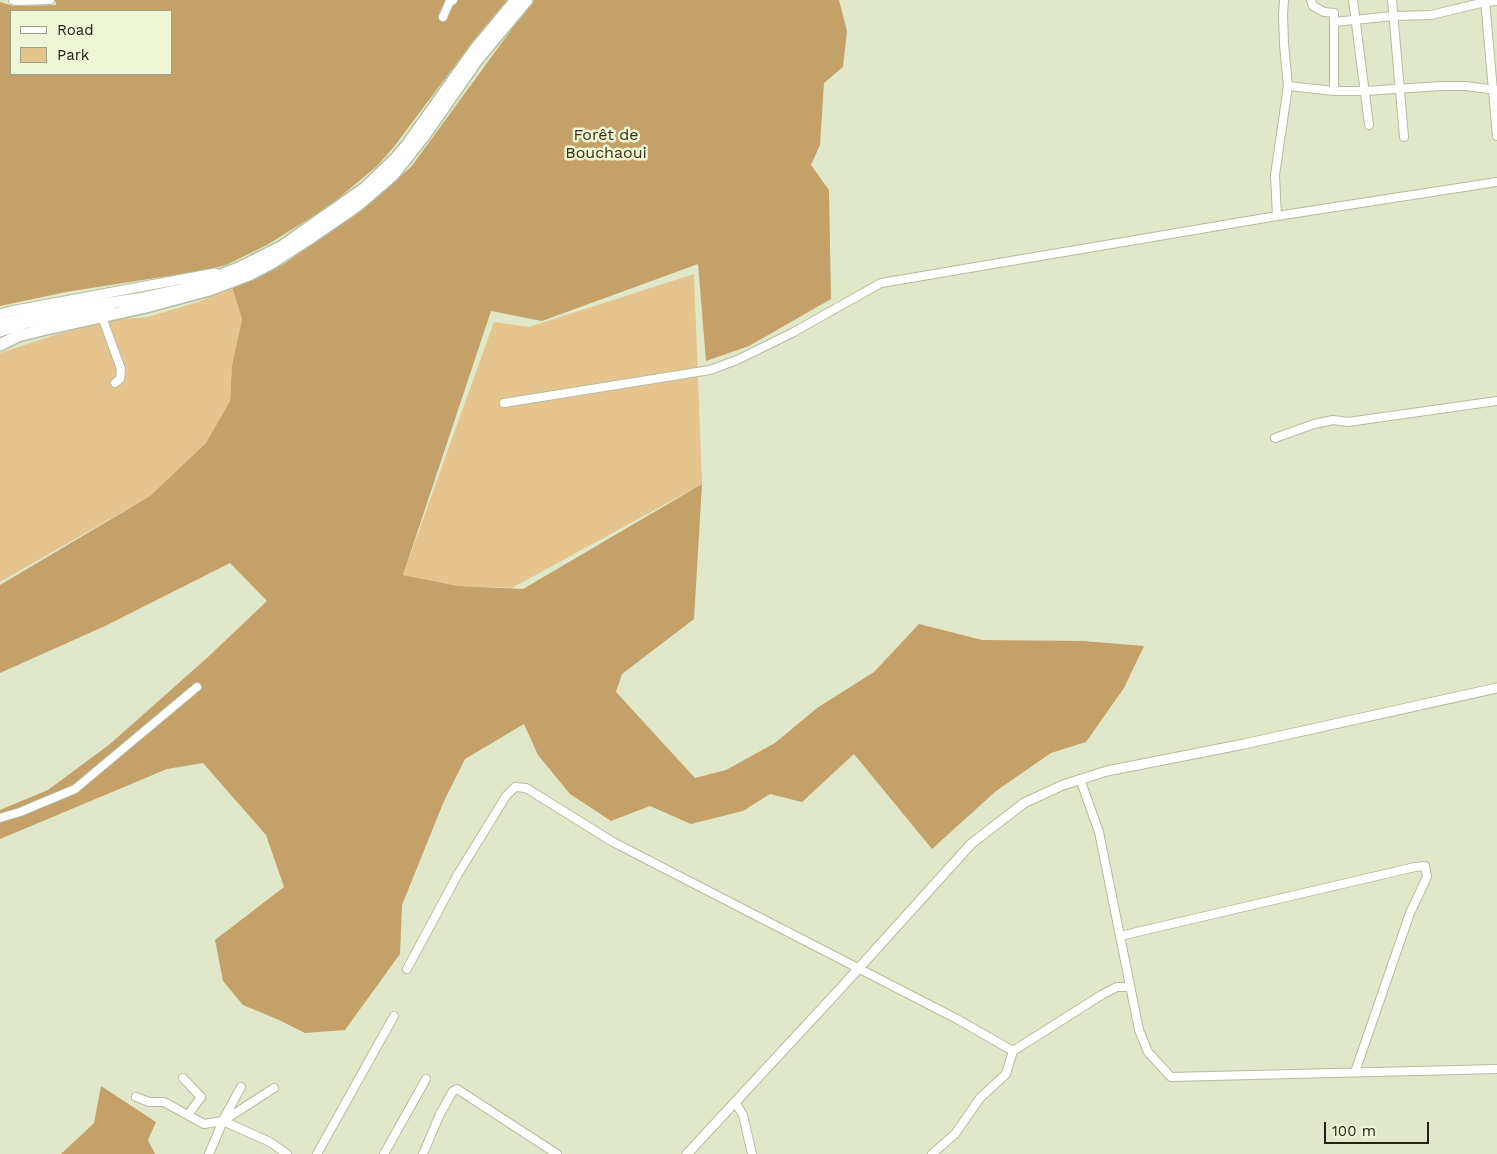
<!DOCTYPE html>
<html>
<head>
<meta charset="utf-8">
<style>
	body { margin:0 }
	#map { position:relative; width:1497px; height:1154px; overflow:hidden; background:#e1e8c9; font-family:"Work Sans",sans-serif }
	canvas { display:block }
	.legend { position:absolute; left:10px; top:10px; width:162px; height:65px; box-sizing:border-box; background:#eef6d6; border:1px solid #9ca28a; margin:0; padding:6px 9px; list-style:none; font-size:15px; color:#212318 }
	.legend li { display:flex; align-items:center; gap:10px; height:25px }
	.legend b { width:25px; border:1px solid #9ca28a }
	.scale { position:absolute; left:1324px; top:1122px; width:105px; height:22px; box-sizing:border-box; border:2px solid #212318; border-top:0; padding-left:6px; font-size:15px; line-height:18px; white-space:nowrap; color:#212318; -webkit-text-stroke:4px #eef6d6; paint-order:stroke }
</style>
</head>
<body>
<div id="map">
<canvas width="1497" height="1154"></canvas>
<ul class="legend">
<li><b style="height:6px;background:#fff"></b>Road</li>
<li><b style="height:14px;background:#e6c48d"></b>Park</li>
</ul>
<div class="scale">100 m</div>
</div>
<script>
const context = document.querySelector('canvas').getContext('2d');
context.lineJoin = 'round';
function fillPath(path, color) { context.fillStyle = color; context.fill(path, 'evenodd'); }
const shape = rows => new Path2D(rows.map(r => 'M' + r).join(''));
function strokePath(path, color, width, dash) { context.strokeStyle = color; context.lineWidth = width; context.lineCap = dash ? 'butt' : 'round'; context.setLineDash(dash || []); context.stroke(path); }
function write(font, color, halo, rows, align = 'center') {
  context.font = font + ' "Work Sans",sans-serif'; context.lineWidth = 5; context.setLineDash([]); context.textBaseline = 'middle'; context.strokeStyle = halo; context.fillStyle = color; for (const [text, x, y, turn = 0] of rows) {
    context.save(); context.translate(x, y); context.rotate((+turn || 0) * Math.PI / 180); context.textAlign = isNaN(turn) ? turn : align; if (halo) context.strokeText(text, 0, 0); context.fillText(text, 0, 0); context.restore();
  }
}
const green = shape([
	[694,274,702,484,512,588,458,586,403,575,494,322,529,327],
	[232,287,242,319,232,365,230,401,206,443,150,496,0,582,0,353,55,335,112,320,148,317,198,302]
]);
const forest = shape([
	[55,0,507,0,477,36,393,148,377,166,328,207,267,245,226,265,206,270,66,292,0,306,0,2,14,6,56,5],
	[11,11,171,11,171,74,11,74],
	[533,0,839,0,847,31,843,67,824,83,820,145,811,165,829,190,831,299,749,346,706,361,698,264,542,321,491,311,403,575,458,586,523,589,702,484,694,619,622,674,616,692,695,778,726,770,775,743,817,708,874,672,919,624,982,640,1083,641,1144,646,1124,688,1086,742,1051,753,996,791,932,849,854,754,802,802,770,794,743,811,691,824,650,806,611,821,570,794,538,755,524,724,465,759,444,801,402,905,400,954,345,1030,305,1033,279,1020,243,1005,223,981,215,940,284,887,266,835,203,763,167,769,0,839,0,810,48,790,110,744,208,657,267,601,230,563,105,626,0,673,0,585,150,496,206,443,230,401,232,365,242,319,232,287,284,264,367,205,411,167],
	[101,1086,156,1122,148,1140,155,1154,61,1154,94,1123]
]);
const minor = shape([
	[13,0,17,1,50,0],
	[1311,0,1313,6,1324,12,1334,13,1334,91],
	[1353,0,1369,125],
	[1392,0,1404,137],
	[1485,0,1497,136],
	[443,17,449,3,453,0],
	[1334,22,1393,16,1431,15,1485,2,1497,1],
	[1288,86,1334,91,1365,91,1441,86,1465,86,1497,90],
	[1277,216,1275,175,1288,86,1284,44,1283,14,1284,0],
	[102,317,121,369,120,379,115,383],
	[504,403,710,370,737,360,792,333,881,283,1277,216,1497,182],
	[1275,438,1314,424,1333,420,1348,422,1497,401],
	[1080,779,1099,832,1120,936,1415,867,1425,866,1427,877,1410,913,1355,1072],
	[0,818,20,812,75,789,197,687],
	[1120,936,1139,1030,1148,1052,1171,1077,1497,1069],
	[407,969,458,874,506,796,515,787,526,788,613,842,957,1019,1013,1051,1006,1074,980,1098,955,1134,932,1154],
	[1013,1051,1103,994,1117,987,1130,987],
	[183,1078,201,1097,188,1115],
	[136,1097,149,1102,164,1102,204,1124,223,1121,270,1142,287,1154],
	[735,1102,743,1115,752,1154],
	[223,1120,241,1087],
	[209,1154,223,1121,274,1088],
	[317,1154,394,1016],
	[384,1154,426,1079],
	[423,1154,440,1114,453,1091,457,1089,557,1154]
]);
const major = shape([
	[0,314,11,311,215,273],
	[0,332,28,323,110,310],
	[687,1154,840,989,971,844,1024,803,1063,785,1107,771,1244,744,1497,688]
]);
const highway = shape([
	[0,324,60,310,138,299,184,289,239,268,281,247,365,188,395,159,407,145,476,48,516,0],
	[0,345,18,336,42,330,146,307,209,290,251,274,272,263,309,239,357,206,393,175,424,136,477,60,527,0]
]);
const parkNames = [
	["Forêt de",606,135],
	["Bouchaoui",606,153]
];
fillPath(green, '#e6c48d');
fillPath(forest, '#c3a168');
strokePath(minor, '#b5bd9f', 10);
strokePath(major, '#b5bd9f', 11);
strokePath(highway, '#b5bd9f', 14);
strokePath(minor, '#fff', 8);
strokePath(major, '#fff', 9);
strokePath(highway, '#fff', 11);
write('16px', '#3d2e14', '#eef6d6', parkNames);
</script>
</body>
</html>
